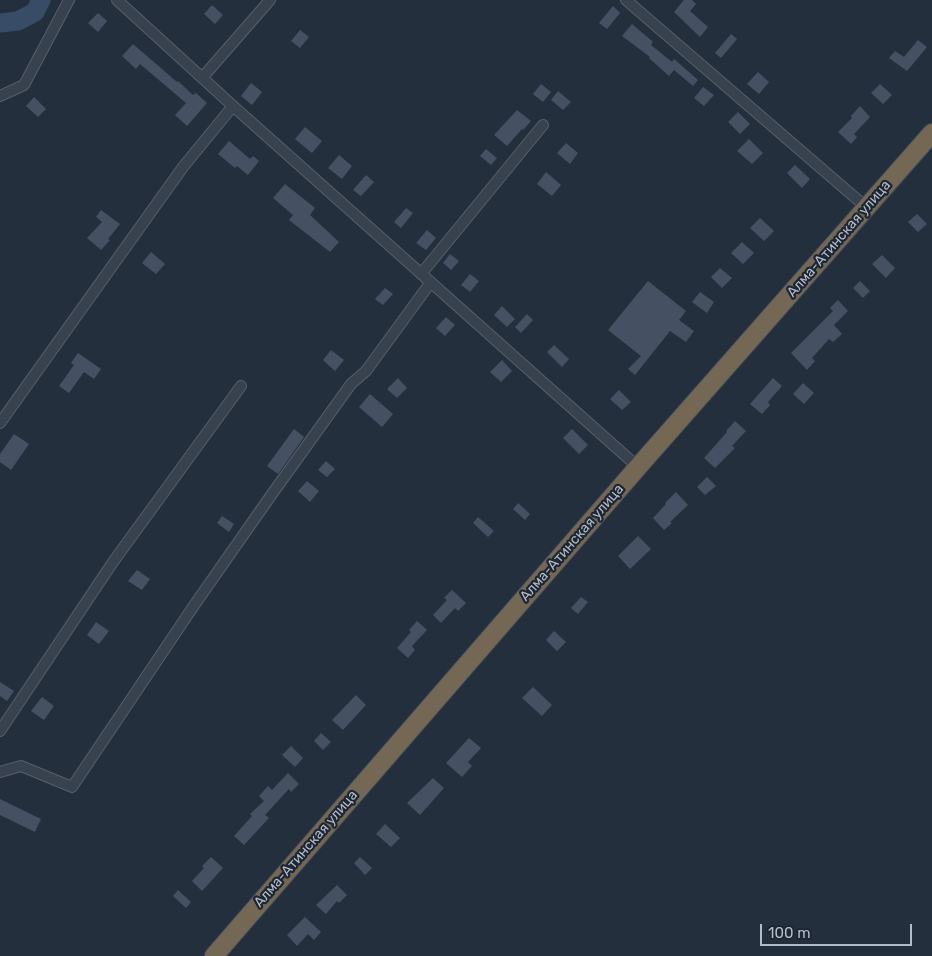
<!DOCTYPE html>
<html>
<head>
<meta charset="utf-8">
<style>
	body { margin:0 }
	#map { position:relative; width:932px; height:956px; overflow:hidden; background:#242f3e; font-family:Rubik,sans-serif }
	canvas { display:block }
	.scale { position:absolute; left:760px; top:924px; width:152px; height:22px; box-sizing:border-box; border:2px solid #b4bcc9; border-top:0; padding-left:6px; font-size:15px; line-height:18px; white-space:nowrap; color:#b4bcc9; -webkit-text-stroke:4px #1d2633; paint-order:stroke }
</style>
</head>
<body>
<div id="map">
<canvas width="932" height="956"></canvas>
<div class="scale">100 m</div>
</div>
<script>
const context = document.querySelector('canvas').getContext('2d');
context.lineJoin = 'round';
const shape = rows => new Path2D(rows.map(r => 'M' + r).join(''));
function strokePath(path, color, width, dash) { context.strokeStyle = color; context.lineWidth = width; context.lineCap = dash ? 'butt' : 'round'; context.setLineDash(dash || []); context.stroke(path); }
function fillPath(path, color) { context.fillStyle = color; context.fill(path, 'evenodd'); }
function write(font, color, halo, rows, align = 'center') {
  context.font = font + ' Rubik,sans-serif'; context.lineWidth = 4.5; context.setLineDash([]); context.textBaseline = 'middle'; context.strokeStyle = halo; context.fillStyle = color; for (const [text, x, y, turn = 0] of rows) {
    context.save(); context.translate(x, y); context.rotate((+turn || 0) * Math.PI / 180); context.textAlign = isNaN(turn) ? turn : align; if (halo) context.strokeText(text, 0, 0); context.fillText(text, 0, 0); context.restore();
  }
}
const river = shape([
	[0,23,18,21,35,12,41,0]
]);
const building = shape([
	[684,0,692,0,696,4,690,11,708,27,700,37,674,12],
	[212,5,223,15,215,24,204,14],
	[613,6,620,13,607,29,599,23],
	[98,13,107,21,98,32,88,23],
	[632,24,653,42,651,45,672,62,674,59,698,80,693,86,674,70,669,76,649,58,650,57,622,36],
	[300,30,309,37,300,48,291,41],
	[731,34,737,39,721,58,715,53],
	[918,40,927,47,907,71,889,58,895,51,904,57],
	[133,44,177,82,178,81,193,95,196,93,207,103,187,126,175,115,186,103,140,64,136,69,122,56],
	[758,72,769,82,759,94,747,84],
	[251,83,262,92,252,105,241,96],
	[541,84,551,92,543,102,533,94],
	[880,84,892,95,883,104,871,93],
	[703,87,714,95,704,106,694,98],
	[558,91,571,102,563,110,551,100],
	[34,97,46,109,38,117,26,106],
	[860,106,870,117,854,134,857,137,851,144,838,132,852,118,851,116],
	[517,110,531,121,523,130,522,129,507,146,494,135],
	[738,112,750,124,740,134,728,122],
	[305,127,322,141,312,153,295,139],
	[749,139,763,153,752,164,737,151],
	[229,141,250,159,253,156,259,161,248,175,237,166,235,168,218,154],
	[566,143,578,153,570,164,557,153],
	[486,149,497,158,491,165,480,156],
	[339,155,352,166,342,179,328,168],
	[795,165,810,179,802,188,787,173],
	[546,172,561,185,552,196,537,184],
	[366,175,374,182,361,196,353,190],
	[285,184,315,208,310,215,339,242,330,252,289,220,293,215,273,198],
	[406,208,413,213,401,228,394,222],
	[101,210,120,224,108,239,110,240,101,250,87,238,102,222,96,217],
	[917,214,927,224,918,232,908,222],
	[760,218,774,231,764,241,750,228],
	[427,230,436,238,426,250,416,243],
	[742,242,754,253,743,264,731,253],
	[151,252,165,264,156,274,142,263],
	[450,254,459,261,451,270,443,263],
	[882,255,895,268,886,278,872,264],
	[720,268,732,278,722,288,711,277],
	[470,274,479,281,470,292,461,285],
	[648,281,686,311,679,320,694,331,686,342,670,331,635,375,628,369,641,356,608,330],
	[860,281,870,291,863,298,853,288],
	[385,288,393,294,383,305,375,299],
	[700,292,714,302,707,313,692,302],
	[838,300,848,311,834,325,842,334,833,342,829,339,812,358,815,361,807,370,791,353,833,311,830,308],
	[502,306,515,319,507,327,494,315],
	[527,314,533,320,521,333,515,327],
	[446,317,455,325,445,336,436,328],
	[554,345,569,359,562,367,547,352],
	[331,350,344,360,335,371,323,360],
	[78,353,101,369,94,379,84,372,69,393,59,386,74,365,71,363],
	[502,360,512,371,501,382,490,372],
	[398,378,407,388,397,398,387,389],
	[773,378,782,386,768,402,770,405,762,414,750,404],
	[803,383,814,393,804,404,793,394],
	[619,390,631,402,622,410,610,399],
	[370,394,393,414,382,427,359,407],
	[735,421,746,431,732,446,735,448,715,468,704,458,727,432,726,431],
	[294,429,304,437,278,474,267,466],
	[572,429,588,445,579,454,563,438],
	[14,434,29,444,11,470,0,462,0,454],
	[326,461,335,469,327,477,318,470],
	[707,477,716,486,705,495,697,487],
	[307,481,319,491,310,502,298,491],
	[676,492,688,505,670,522,672,523,664,530,653,518,666,504,665,503],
	[518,503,530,514,525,520,513,509],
	[222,516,234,524,229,532,217,523],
	[478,517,494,531,488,537,473,523],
	[638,536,651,549,630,569,618,556],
	[137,570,150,579,142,590,128,581],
	[452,590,466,603,458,611,455,608,441,623,433,615,447,600,444,598],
	[581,597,588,602,578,614,571,608],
	[417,621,427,630,412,646,415,650,408,658,397,648,411,632,409,630],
	[96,622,109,631,99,644,87,635],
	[554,631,566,642,557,651,546,640],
	[0,682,14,691,7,701,0,696],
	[533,687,552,705,542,716,522,698],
	[356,695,366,705,343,730,332,720],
	[42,697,54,706,44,720,31,711],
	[321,733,331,742,323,750,314,741],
	[469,738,481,748,468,762,472,766,462,777,446,763],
	[291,746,303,758,295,767,282,755],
	[288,773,299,784,291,792,289,789,265,815,269,818,244,845,234,836,252,816,250,814,264,801,259,796,268,786,272,790],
	[433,778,444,788,420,815,407,803],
	[0,799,41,819,35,832,0,815],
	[385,824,400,838,391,847,376,834],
	[211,857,223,868,202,891,192,881,204,868,202,866],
	[360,857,372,868,365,875,354,863],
	[337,885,347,895,339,903,337,901,326,914,316,905],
	[178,890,191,902,186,908,173,896],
	[305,917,321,932,314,940,308,934,297,946,287,935]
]);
const street = shape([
	[117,0,233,106,638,467],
	[626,0,866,207],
	[202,78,270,0],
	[0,96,24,85,69,0],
	[421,274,543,125],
	[0,423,183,167,233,106],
	[0,731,113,562,241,386],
	[0,772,21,766,72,787,195,604,272,494,351,384,366,371,431,282]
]);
const highway = shape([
	[214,956,638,467,932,133]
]);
const streetNames = [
	["Алма-Атинская улица",839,239,-49],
	["Алма-Атинская улица",572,543,-49],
	["Алма-Атинская улица",306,849,-49]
];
strokePath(river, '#394c67', 19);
fillPath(building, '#455162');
strokePath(street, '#565f6c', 12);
strokePath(highway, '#434c59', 20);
strokePath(street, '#38414e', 10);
strokePath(highway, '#746855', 18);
write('14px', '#b4bcc9', '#1d2633', streetNames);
</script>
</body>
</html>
